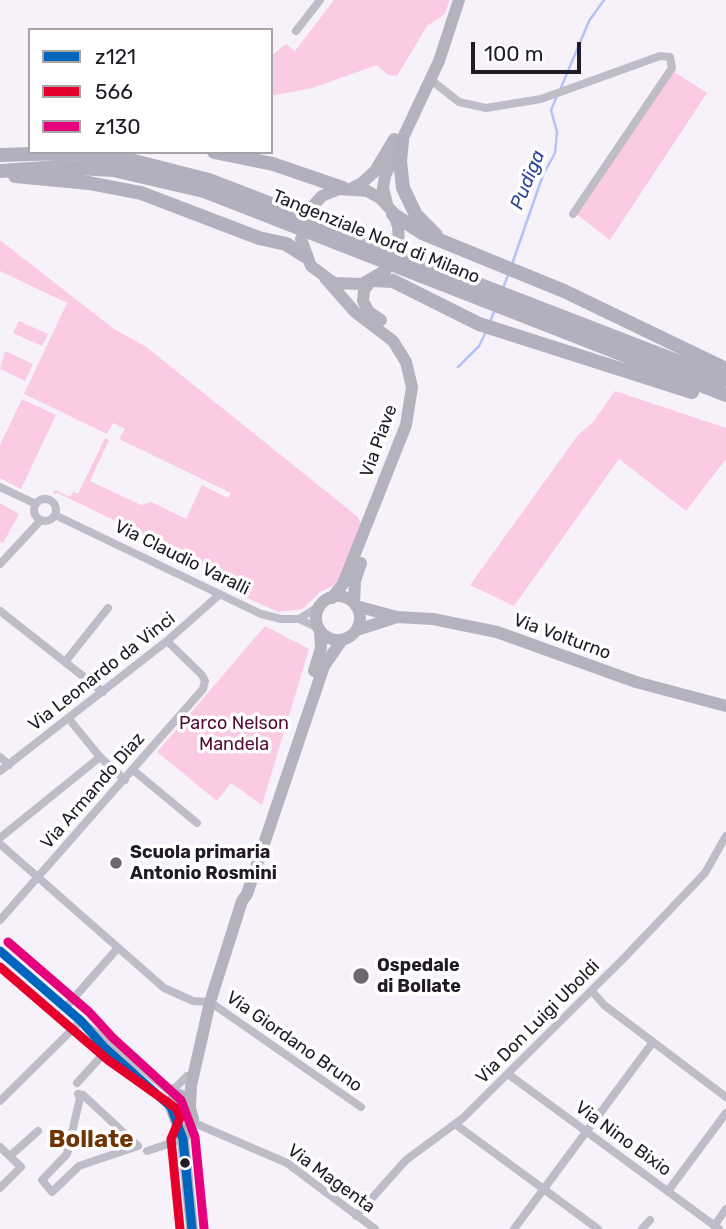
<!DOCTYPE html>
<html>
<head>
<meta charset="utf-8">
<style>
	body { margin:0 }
	#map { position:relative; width:726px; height:1229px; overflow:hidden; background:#f7f2fa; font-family:Rubik,sans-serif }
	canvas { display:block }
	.legend { position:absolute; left:28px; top:28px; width:245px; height:126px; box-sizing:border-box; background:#fff; border:2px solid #a6a4a7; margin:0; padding:9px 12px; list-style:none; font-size:21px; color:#201b24 }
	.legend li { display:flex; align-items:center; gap:14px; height:35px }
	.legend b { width:35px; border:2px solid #a6a4a7 }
	.scale { position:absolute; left:471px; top:42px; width:110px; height:32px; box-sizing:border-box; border:4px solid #201b24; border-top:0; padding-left:9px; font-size:21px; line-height:24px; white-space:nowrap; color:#201b24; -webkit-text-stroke:5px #fff; paint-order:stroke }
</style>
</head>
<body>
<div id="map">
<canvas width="726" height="1229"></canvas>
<ul class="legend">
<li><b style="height:9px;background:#0065bd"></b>z121</li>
<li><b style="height:9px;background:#e4002b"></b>566</li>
<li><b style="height:9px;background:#e5007d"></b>z130</li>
</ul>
<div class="scale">100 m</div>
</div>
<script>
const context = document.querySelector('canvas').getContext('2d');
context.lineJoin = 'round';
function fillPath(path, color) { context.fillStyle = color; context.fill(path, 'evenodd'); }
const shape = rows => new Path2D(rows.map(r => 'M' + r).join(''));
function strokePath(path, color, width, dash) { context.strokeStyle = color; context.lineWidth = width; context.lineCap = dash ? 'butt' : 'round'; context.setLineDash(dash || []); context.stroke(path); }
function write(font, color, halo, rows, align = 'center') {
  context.font = font + ' Rubik,sans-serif'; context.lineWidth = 7; context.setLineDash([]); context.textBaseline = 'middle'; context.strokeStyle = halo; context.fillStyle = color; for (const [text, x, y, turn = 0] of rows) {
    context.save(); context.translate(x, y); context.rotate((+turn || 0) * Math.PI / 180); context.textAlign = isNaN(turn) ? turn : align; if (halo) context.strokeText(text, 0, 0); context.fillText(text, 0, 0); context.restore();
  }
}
const green = shape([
	[334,0,449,0,449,2,445,14,427,26,397,76,388,75,377,65,312,88,271,96,271,56,286,44,295,51],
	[673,71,707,93,610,240,576,214],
	[0,240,114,329,145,346,358,517,362,526,341,577,333,586,320,592,303,609,278,612,212,582,208,566,58,493,53,494,55,490,70,497,73,492,78,494,105,438,109,440,90,481,141,505,151,502,186,519,202,485,228,498,231,493,119,439,125,429,113,423,107,434,24,394,67,303,0,271],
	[19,321,48,334,42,346,13,333],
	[5,351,33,364,25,381,0,369],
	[615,391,726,428,726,459,686,511,619,459,514,606,470,585,578,435,593,422],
	[22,399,56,415,21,489,0,478,0,445],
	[0,503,19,514,3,543,0,541],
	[265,626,309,649,262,805,231,783,217,801,157,752]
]);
const stream = shape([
	[560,90,589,21,604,0],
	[512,264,543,175,555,153,557,132,551,110,557,96],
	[502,290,509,273],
	[490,322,495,309],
	[458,367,479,346,486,332]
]);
const street = shape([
	[296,31,320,0],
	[431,80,459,102,486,108,541,99,660,56,670,57,672,68,573,214],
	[0,487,36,504],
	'34 510a11 11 0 1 1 22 0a11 11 0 1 1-22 0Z',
	[55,515,261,614,281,619,299,619,318,628],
	[0,564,41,520],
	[0,611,103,692],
	[299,619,321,605],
	[65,662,108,608],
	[69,719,100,757,125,780],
	[0,757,9,765],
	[133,770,197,823],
	[0,771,167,641,220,594],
	[0,838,100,757],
	[0,844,164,988,193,1001,210,1002,361,1107],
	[0,920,203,689,205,681,202,675,167,641],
	[0,951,81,1021,176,1096],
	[592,991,604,1005,726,1097],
	[65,1008,117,949],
	[96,1040,171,1107],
	[508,1074,719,1229],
	[77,1083,107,1050],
	[167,1090,176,1087,187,1076],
	[78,1094,83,1095,138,1146,79,1166,52,1192,42,1180,67,1154,80,1098,78,1094],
	[0,1101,81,1021],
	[192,1122,287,1163,375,1229],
	[455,1124,598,1229],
	[0,1147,21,1167,0,1188],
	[147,1151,183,1139],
	[10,1156,38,1131],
	[668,1191,726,1113],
	[356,1216,406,1160,463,1118,624,958,705,873,726,836],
	[714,1226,726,1209],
	[514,1229,653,1042],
	[642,1229,650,1220]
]);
const secondary = shape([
	[352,188,362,183,375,171,394,139],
	[387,204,383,188,385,176,439,61,459,0],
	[311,208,322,196,339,189,367,191,380,198,392,211,398,226,399,243],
	[301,239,311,266,334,283,362,284,386,270],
	[325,278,355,312,393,341,406,362,412,387,406,425,343,584,332,598],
	[371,281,364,290,363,301,369,312,381,320],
	'316 618a22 22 0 1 1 44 0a22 22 0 1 1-44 0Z',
	[354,603,355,581,361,563],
	[356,606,397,617,433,619,497,632,636,682,726,706],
	[357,630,394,618],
	[314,671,321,648,320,630],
	[190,1106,191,1086,210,1002,242,901,247,894,324,666,342,640],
	[183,1139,193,1119,189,1104,180,1095,174,1098,171,1107,183,1139,192,1229]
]);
const highway = shape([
	[402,141,400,161,403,188,416,215,436,235],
	[214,152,273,164,343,188],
	[0,155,64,153,114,156,209,180,726,380],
	[0,171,61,167,113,170,204,191,726,395],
	[15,176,89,183,141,193,259,238,286,244,305,256],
	[393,214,422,233,564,291,726,369],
	[372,280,393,281,479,324,692,392]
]);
const bus1 = shape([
	[0,951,81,1021,104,1047,171,1107,183,1139,192,1229]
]);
const bus2 = shape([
	[0,967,108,1060,177,1109,180,1118,171,1139,180,1229]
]);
const bus3 = shape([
	[8,942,89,1012,113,1038,181,1100,195,1137,204,1228]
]);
const markers = [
	[116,863,7,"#6b666f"],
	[361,976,9,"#6b666f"],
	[185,1163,6,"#201b24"]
];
const streetNames = [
	["Tangenziale Nord di Milano",376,237,22],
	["Via Piave",379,441,-70],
	["Via Claudio Varalli",182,558,26],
	["Via Volturno",562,637,20],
	["Via Leonardo da Vinci",102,672,-38],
	["Via Armando Diaz",93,791,-49],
	["Via Don Luigi Uboldi",538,1022,-45],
	["Via Giordano Bruno",294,1042,35],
	["Via Nino Bixio",623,1139,36],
	["Via Magenta",331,1179,36]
];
const parkNames = [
	["Parco Nelson",234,724],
	["Mandela",234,745]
];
const poiNames = [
	["Scuola primaria",130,853],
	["Antonio Rosmini",130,874],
	["Ospedale",377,966],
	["di Bollate",377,987]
];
const waterNames = [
	["Pudiga",528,180,-68]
];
const districtNames = [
	["Bollate",91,1140]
];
fillPath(green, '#facbe3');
strokePath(stream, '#b3c3f9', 2.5);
strokePath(street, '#bfbcc9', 8);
strokePath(secondary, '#b5b2c0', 12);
strokePath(highway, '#b2b0be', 14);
strokePath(bus1, '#0065bd', 9);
strokePath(bus2, '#e4002b', 9);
strokePath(bus3, '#e5007d', 9);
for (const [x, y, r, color] of markers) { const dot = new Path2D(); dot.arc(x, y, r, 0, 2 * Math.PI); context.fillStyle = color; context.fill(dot); strokePath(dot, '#fff', 2.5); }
write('18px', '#201b24', '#fff', streetNames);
write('18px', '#550b36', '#fff', parkNames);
write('bold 18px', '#201b24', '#fff', poiNames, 'left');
write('italic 19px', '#30459a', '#fff', waterNames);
write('bold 24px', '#6f3404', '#fff', districtNames);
</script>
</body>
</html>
